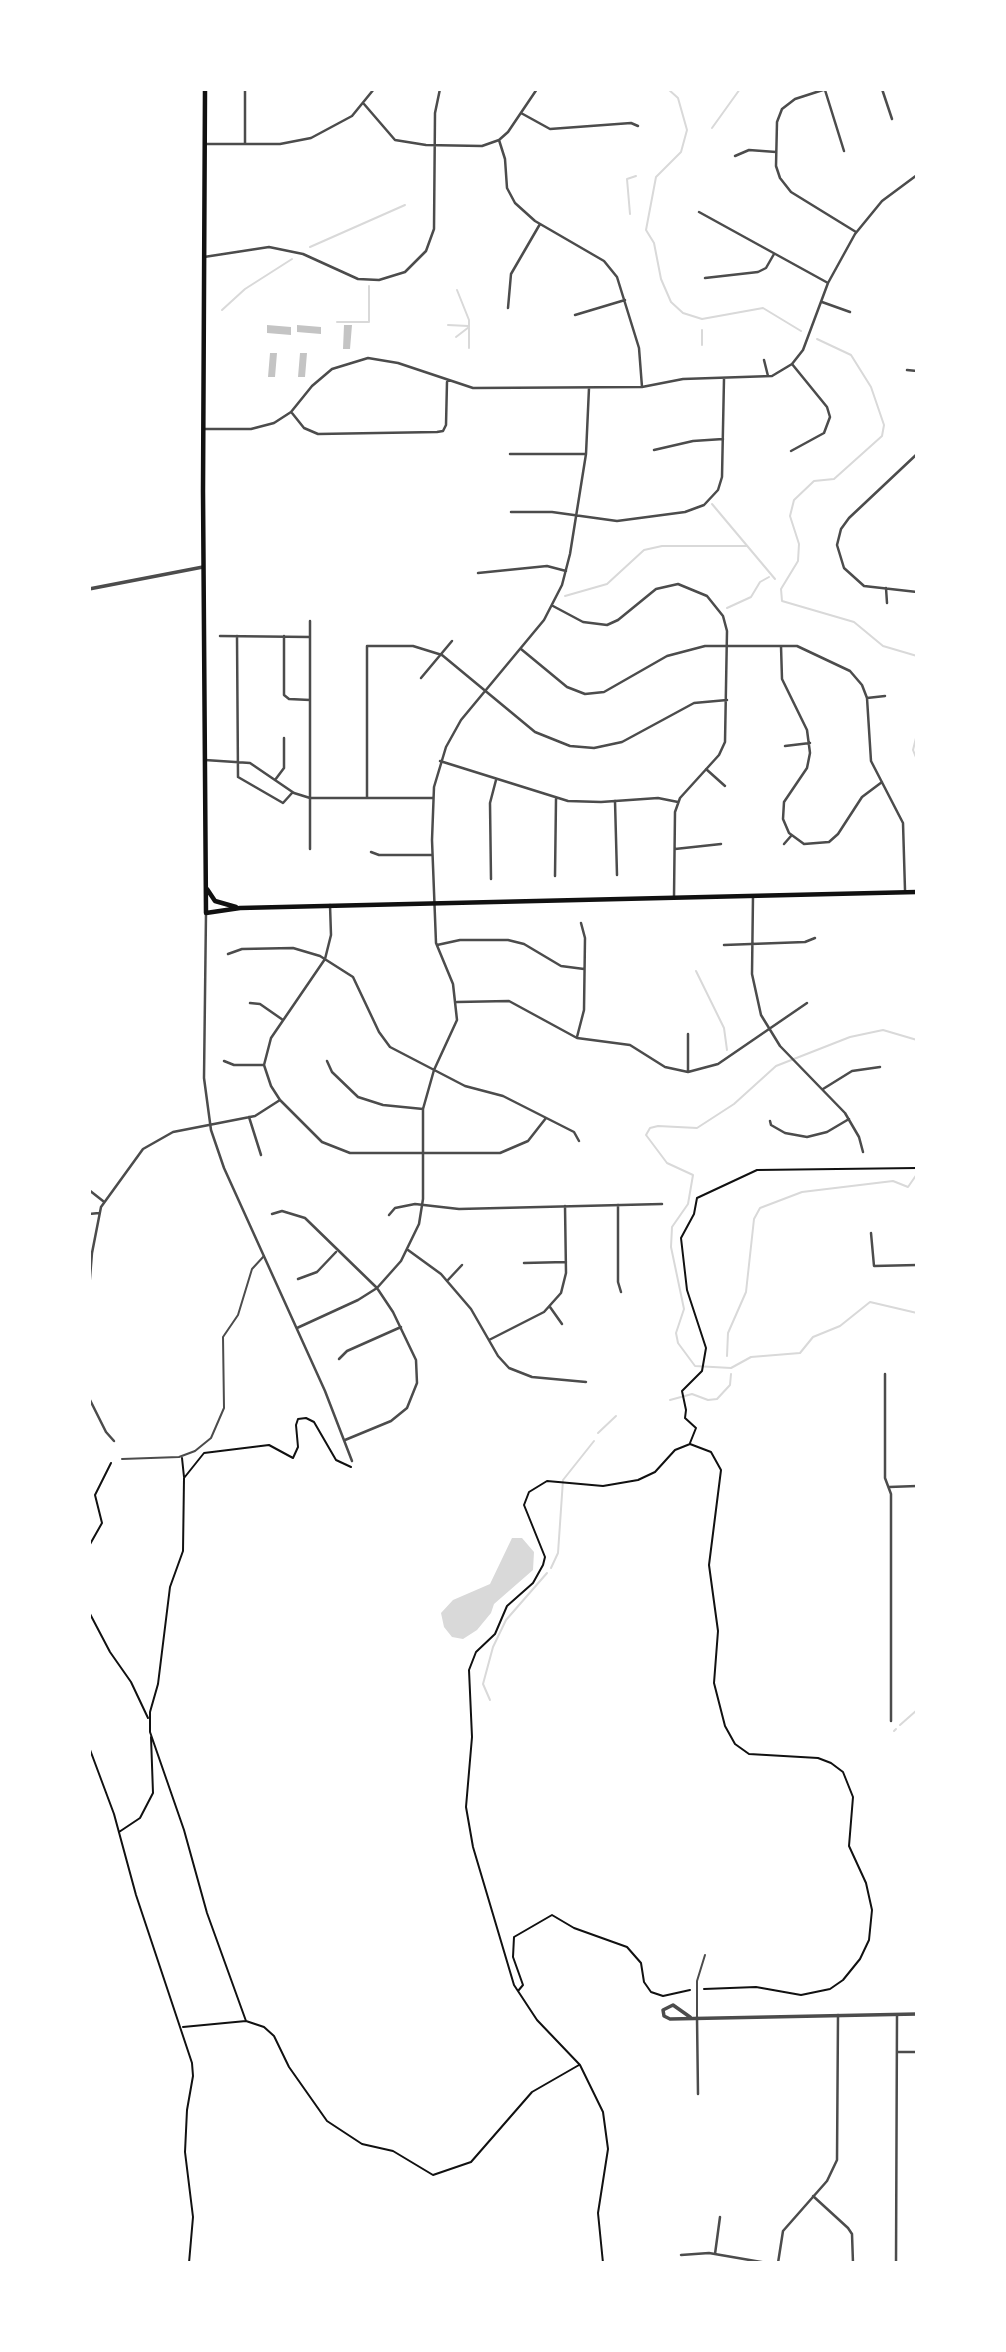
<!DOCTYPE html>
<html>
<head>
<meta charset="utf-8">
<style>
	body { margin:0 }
	#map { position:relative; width:1006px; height:2352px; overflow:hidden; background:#fff; font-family:"Source Serif 4",serif }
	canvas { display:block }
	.frame { position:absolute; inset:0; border:91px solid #fff; pointer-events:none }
</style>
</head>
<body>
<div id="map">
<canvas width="1006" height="2352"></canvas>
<div class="frame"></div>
</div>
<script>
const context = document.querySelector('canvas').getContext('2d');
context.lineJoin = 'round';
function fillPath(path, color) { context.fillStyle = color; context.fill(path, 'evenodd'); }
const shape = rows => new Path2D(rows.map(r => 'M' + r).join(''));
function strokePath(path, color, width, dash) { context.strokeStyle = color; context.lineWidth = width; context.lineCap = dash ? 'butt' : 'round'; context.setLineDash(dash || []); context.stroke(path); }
const water = shape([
	[512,1538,522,1538,534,1552,533,1570,494,1604,491,1613,477,1630,463,1639,452,1637,444,1627,441,1613,453,1600,490,1584]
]);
const stream = shape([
	[668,89,678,98,687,130,681,152,656,177,646,230,654,243,661,279,671,302,683,313,702,319,763,308,801,331],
	[712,128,740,89],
	[630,214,627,179,636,176],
	[310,247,405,205],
	[457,290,469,320,469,348],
	[222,310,245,289,292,259],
	[337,322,369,322,369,286],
	[448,325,468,326],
	[456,337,469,327],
	[817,339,851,355,871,387,884,425,882,436,834,479,814,481,794,500,790,516,799,544,798,561,781,589,782,601,854,622,883,646,917,656],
	[702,345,702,330],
	[712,504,775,579],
	[565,596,607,584,644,550,662,546,747,546],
	[727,608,751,597,760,582,769,577],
	[917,734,913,750,917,760],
	[696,971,724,1028,727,1050],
	[917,1040,883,1030,850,1037,776,1066,734,1104,697,1128,658,1126,650,1128,646,1135,667,1163,693,1175,688,1204,672,1227,671,1247,684,1309,676,1333,678,1343,695,1366,731,1368,751,1357,800,1353,813,1337,840,1326,870,1302,917,1313],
	[727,1356,728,1333,746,1292,754,1219,760,1208,802,1192,893,1181,908,1187,917,1174],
	[670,1400,692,1394,708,1400,717,1399,730,1385,731,1374],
	[598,1433,616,1416],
	[551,1568,558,1553,563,1480,594,1441],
	[490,1700,483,1684,493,1647,506,1620,547,1573],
	[900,1725,917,1710],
	[894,1731,896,1729]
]);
const building = shape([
	[267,325,291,327,291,335,267,333],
	[297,325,321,327,321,334,297,332],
	[344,325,352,325,350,349,343,349],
	[270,353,277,353,275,377,268,377],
	[300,353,307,353,305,377,298,377]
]);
const path = shape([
	[690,1443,696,1428,685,1418,686,1410,682,1391,702,1371,706,1348,687,1290,681,1238,694,1214,697,1198,757,1170,917,1168],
	[182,1458,184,1477],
	[89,1546,102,1523,95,1495,111,1463],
	[89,1612,110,1652,131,1682,148,1718],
	[89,1747,114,1814,136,1895,192,2063,193,2076,187,2110,185,2152,193,2217,189,2263],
	[119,1832,140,1818,153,1793,151,1737],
	[518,1991,523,1985,513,1957,514,1937,552,1915,574,1928,627,1947,641,1963,644,1982,651,1992,663,1996,690,1990],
	[246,2021,207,1913,184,1830,150,1732,150,1712,158,1684,170,1587,183,1551,184,1478,204,1453,269,1445,293,1458,298,1447,296,1425,298,1419,306,1418,314,1422,336,1460,351,1467],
	[183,2027,246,2021,264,2027,274,2036,289,2067,327,2121,362,2144,393,2151,433,2175,471,2162,532,2092,579,2065],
	[603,2263,598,2213,608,2149,603,2112,580,2065,537,2020,514,1985,473,1847,466,1807,472,1737,469,1670,476,1652,495,1634,507,1606,533,1583,543,1565,545,1557,524,1505,529,1492,547,1481,603,1486,638,1480,655,1472,675,1450,690,1444,711,1452,721,1470,709,1565,718,1631,714,1683,725,1726,735,1744,749,1754,818,1758,831,1763,843,1772,853,1797,849,1846,866,1883,872,1910,869,1940,860,1959,843,1980,830,1989,801,1995,756,1987,704,1989]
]);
const service = shape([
	[122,1459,179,1457,195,1451,211,1438,224,1408,223,1337,238,1315,252,1269,264,1256],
	[697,2016,697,1981,705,1955]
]);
const minor = shape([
	[826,89,795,99,782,109,777,122,776,166,780,178,791,192,856,232],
	[882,89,892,119],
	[825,90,844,151],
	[364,104,395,140,426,145,482,146,499,140,508,132,537,89],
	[521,113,550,129,631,123,638,126],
	[499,140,505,159,507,188,515,203,535,221,604,261,617,277,639,348,642,387],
	[205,144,280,144,311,138,352,116,374,89],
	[245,144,245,89],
	[735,156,749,150,776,152],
	[699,212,828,283],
	[204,257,269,247,303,254,358,279,379,280,405,272,426,251,434,229,435,113,440,89],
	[705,278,758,272,766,268,774,254],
	[822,302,850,312],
	[508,308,511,274,540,224],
	[575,315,625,300],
	[764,360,768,376],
	[907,370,917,371],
	[292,413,304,428,318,434,437,432,443,431,446,425,447,382],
	[204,429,251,429,274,423,291,412,312,386,332,369,368,358,398,363,473,388,642,387,683,379,772,376,792,364,803,350,828,283,855,234,882,201,917,175],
	[654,450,693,441,723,439],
	[791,451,824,433,830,417,827,407,792,364],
	[510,454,586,454],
	[917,454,849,518,841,529,837,545,844,568,864,586,917,592],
	[511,512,552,512,617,521,685,512,704,505,718,490,722,477,724,379],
	[478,573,547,566,566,571],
	[886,588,887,603],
	[553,606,583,622,607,625,618,620,656,589,678,584,707,596,723,616,727,631,725,742,719,755,680,798,675,812,674,897],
	[310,621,310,849],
	[220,636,310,637],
	[237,636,238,777,283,803,292,793],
	[284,636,284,695,289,699,310,700],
	[781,646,782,679,807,730,810,753,807,768,784,802,783,819,789,833,804,844,829,842,838,834,862,797,882,782],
	[521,649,567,687,585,694,604,692,667,656,705,646,797,646,850,671,862,685,867,698,871,761,903,823,905,890],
	[421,678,452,641],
	[867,698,885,696],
	[785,746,810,743],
	[205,760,250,763,294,793,310,798,432,798],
	[440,761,568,801,601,802,658,798,678,802],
	[706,769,725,786],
	[275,780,284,768,284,738],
	[367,798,367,646,413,646,442,655,535,732,570,746,594,748,622,742,694,703,727,700],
	[615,801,617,875],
	[784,844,791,836],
	[675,849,721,844],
	[371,852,379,855,432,855],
	[555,876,556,799],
	[491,879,490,803,496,780],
	[753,896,752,974,761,1015,780,1046,845,1113,859,1137,863,1152],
	[330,905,331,935,325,959,271,1038,264,1065,271,1086,280,1100,322,1142,350,1153,500,1153,528,1141,546,1118],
	[206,913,204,1078,211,1130,224,1168,325,1391,352,1461],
	[437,945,460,940,508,940,524,944,561,966,584,969],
	[724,945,805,942,815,938],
	[228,954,242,949,293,948,320,956,353,977,379,1032,390,1047,465,1086,503,1096,574,1132,579,1141],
	[457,1002,509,1001,577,1038,630,1045,665,1067,688,1072,718,1064,807,1003],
	[250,1003,260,1004,283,1020],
	[577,1037,584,1010,585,938,581,923],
	[224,1061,234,1065,264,1065],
	[327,1061,332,1072,358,1097,383,1105,423,1109],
	[688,1072,688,1034],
	[823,1089,852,1071,880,1067],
	[249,1117,261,1155],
	[770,1121,771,1125,785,1133,807,1137,827,1132,849,1119],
	[89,1190,103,1201],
	[618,1205,618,1282,621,1292],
	[89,1214,99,1213],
	[272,1214,282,1211,305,1218,377,1288,393,1312,416,1360,417,1383,407,1408,391,1421,345,1440],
	[389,1215,395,1208,415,1204,459,1209,662,1204],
	[871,1233,874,1266,917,1265],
	[408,1250,441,1274,471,1309,498,1356,509,1368,532,1377,586,1382],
	[524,1263,566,1262],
	[298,1279,317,1272,336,1252],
	[447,1281,462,1265],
	[89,1290,92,1253,101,1207,143,1149,173,1132,255,1116,280,1100],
	[550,1307,562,1324],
	[297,1328,358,1300,377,1288,401,1261,419,1224,423,1199,423,1109,434,1070,457,1020,453,984,436,943,432,840,434,787,446,747,461,720,544,620,562,585,570,554,586,454,589,388],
	[489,1340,544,1312,561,1293,566,1273,565,1206],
	[339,1359,347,1351,401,1327],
	[885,1374,885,1478,891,1494,891,1721],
	[89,1398,106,1432,114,1441],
	[889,1487,917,1486],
	[697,2017,698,2094],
	[897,2052,917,2052],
	[813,2196,848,2228,852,2234,853,2263],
	[715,2254,720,2217],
	[681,2255,709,2253,767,2263],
	[769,2263,778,2262],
	[778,2263,783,2231,827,2181,837,2160,838,2015],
	[896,2263,897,2015]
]);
const tertiary = shape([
	[89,589,203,567],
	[690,2017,673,2005,663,2010,664,2016,670,2019,917,2014]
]);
const primary = shape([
	[205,89,203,491,206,913,240,908,917,892],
	[207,889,215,901,236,907]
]);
fillPath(water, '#d9d9d9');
strokePath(stream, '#d9d9d9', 2);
fillPath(building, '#c4c4c4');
strokePath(path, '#111', 2);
strokePath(service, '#4c4c4c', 2);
strokePath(minor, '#4c4c4c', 2.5);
strokePath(tertiary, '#4c4c4c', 3.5);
strokePath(primary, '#111', 4.5);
</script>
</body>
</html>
